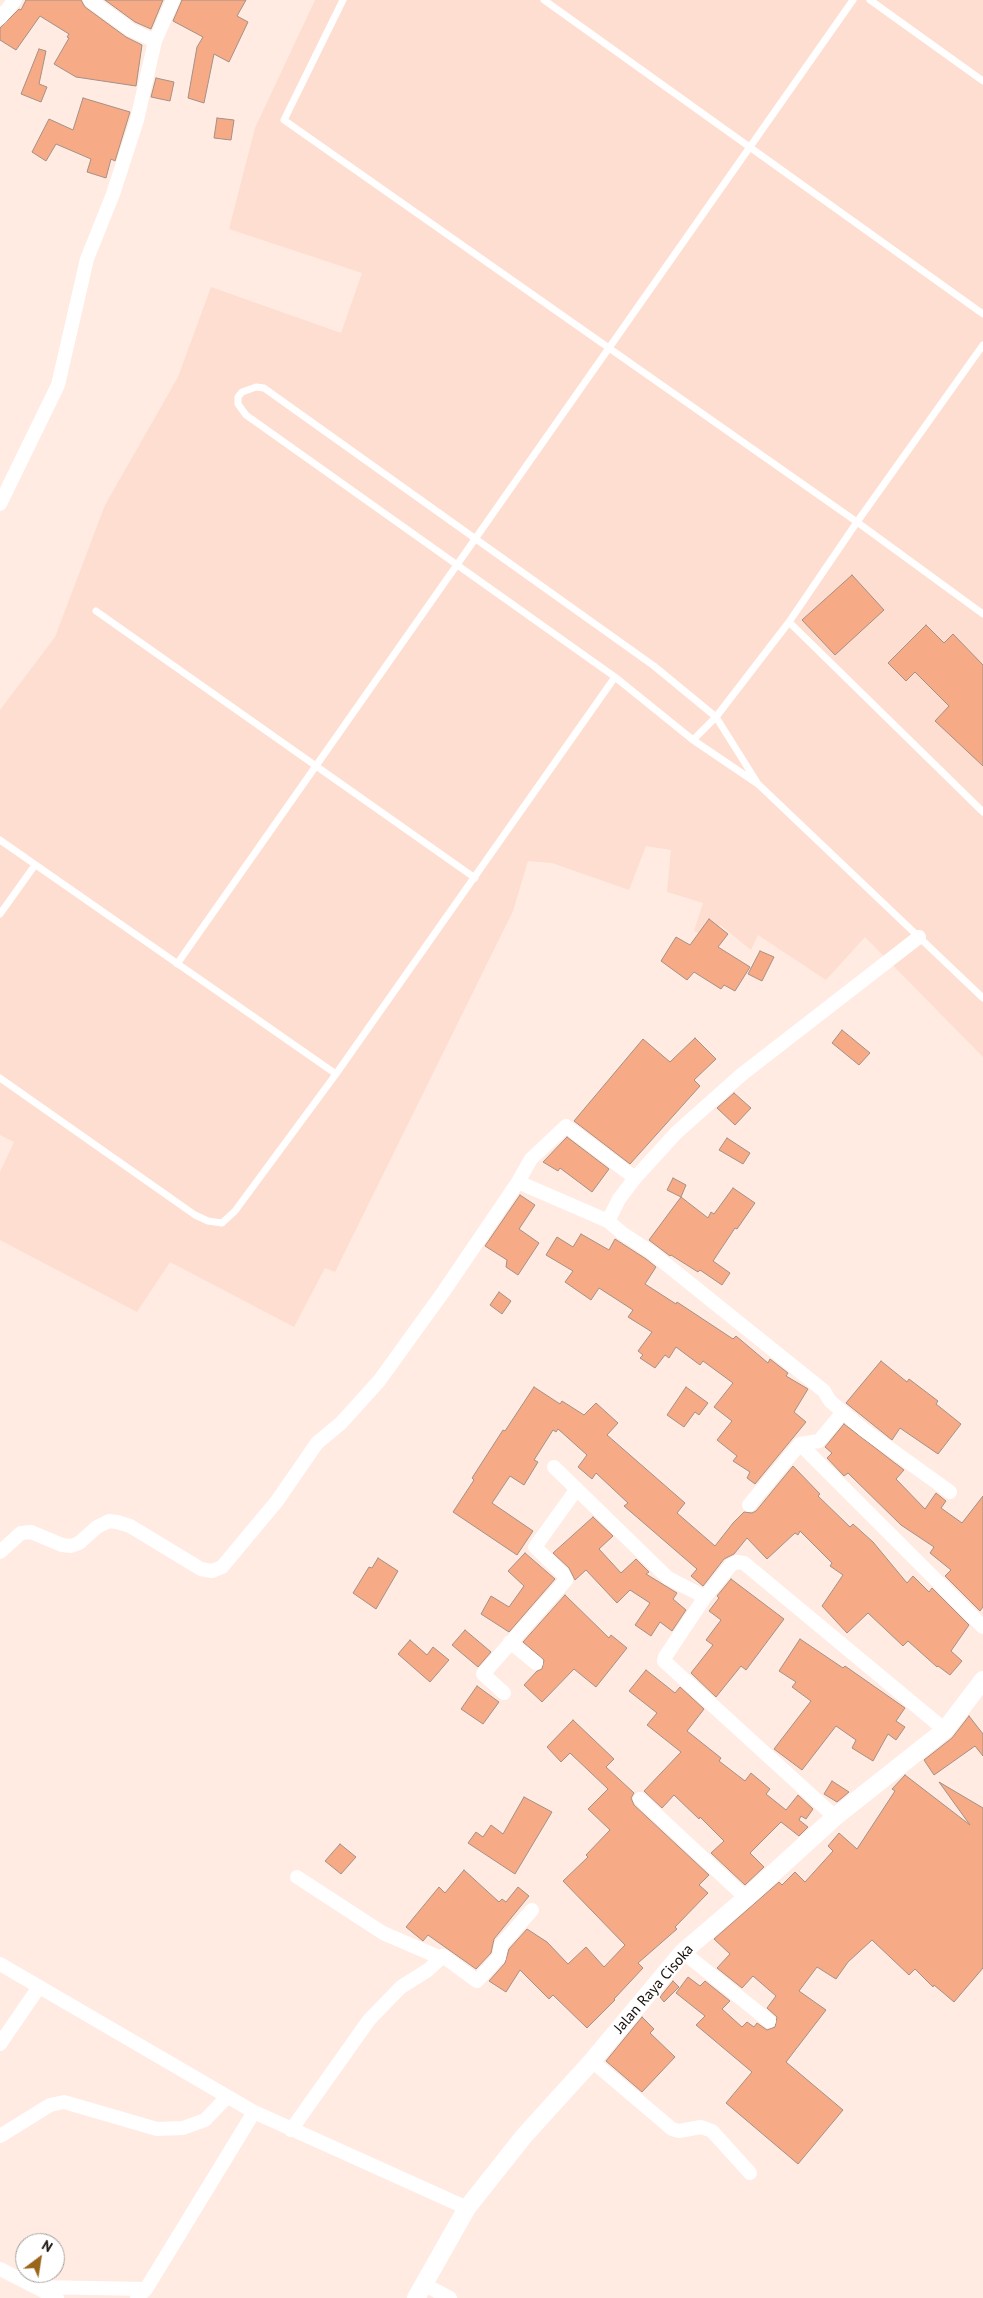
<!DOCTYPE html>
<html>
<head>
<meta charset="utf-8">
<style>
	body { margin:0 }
	#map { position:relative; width:983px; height:2298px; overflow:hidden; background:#ffebe2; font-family:"PT Sans",sans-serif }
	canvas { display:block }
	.north { position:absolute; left:15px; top:2233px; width:50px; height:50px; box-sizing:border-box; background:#fff; border:1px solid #a29f9d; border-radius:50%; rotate:31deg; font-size:14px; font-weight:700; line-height:20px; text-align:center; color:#160e0a }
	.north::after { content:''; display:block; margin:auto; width:18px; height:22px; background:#99661b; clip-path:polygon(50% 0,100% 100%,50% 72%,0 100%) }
</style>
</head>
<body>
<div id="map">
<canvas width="983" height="2298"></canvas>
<div class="north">N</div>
</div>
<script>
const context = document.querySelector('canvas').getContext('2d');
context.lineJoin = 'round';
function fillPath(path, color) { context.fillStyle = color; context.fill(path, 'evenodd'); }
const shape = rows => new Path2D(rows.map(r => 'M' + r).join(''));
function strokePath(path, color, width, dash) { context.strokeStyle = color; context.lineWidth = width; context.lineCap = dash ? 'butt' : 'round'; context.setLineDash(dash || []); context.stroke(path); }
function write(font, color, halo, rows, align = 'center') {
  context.font = font + ' "PT Sans",sans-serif'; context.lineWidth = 4; context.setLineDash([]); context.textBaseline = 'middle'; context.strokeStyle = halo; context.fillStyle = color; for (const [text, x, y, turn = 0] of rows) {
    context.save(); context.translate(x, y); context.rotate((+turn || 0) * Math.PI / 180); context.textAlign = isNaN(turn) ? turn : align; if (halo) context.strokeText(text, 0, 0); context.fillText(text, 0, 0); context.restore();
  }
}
const built = shape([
	[315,0,983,0,983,1057,865,937,826,980,758,935,751,950,720,925,708,939,694,931,703,903,667,892,671,850,646,846,629,890,552,863,528,861,513,911,335,1272,325,1268,294,1327,170,1262,137,1312,0,1240,0,1172,14,1142,0,1135,0,710,55,637,105,505,178,377,211,287,341,333,362,273,229,229,255,128]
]);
const building = shape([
	[26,0,81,0,85,7,126,37,142,45,136,86,76,77,54,64,69,38,67,37,69,34,40,16,16,50,0,40,0,28,19,9,21,10,26,0],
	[105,0,163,0,151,29,135,22,105,0],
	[182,0,246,0,237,16,248,22,229,62,214,54,204,103,188,98,197,47,203,37,173,21,182,0],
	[39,49,46,51,39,84,47,87,41,102,21,94,39,49],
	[156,78,174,82,170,101,151,97,156,78],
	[83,98,130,112,115,161,111,159,106,178,87,172,91,159,56,144,46,161,32,152,49,119,73,130,83,98],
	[217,118,234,120,231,140,214,138,217,118],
	[852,575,884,610,835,655,802,620,852,575],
	[926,625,944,643,953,634,983,665,983,766,935,721,949,706,915,672,906,681,888,663,926,625],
	[709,919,728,934,718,947,750,967,735,991,724,985,721,989,694,972,687,980,661,961,676,937,690,945,709,919],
	[760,951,774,957,762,981,748,974,760,951],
	[842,1030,870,1053,859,1065,832,1043,842,1030],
	[695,1038,716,1059,694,1080,700,1086,630,1164,574,1121,643,1039,670,1062,695,1038],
	[734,1093,751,1108,735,1125,717,1108,734,1093],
	[567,1137,609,1169,592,1192,560,1168,558,1171,543,1162,567,1137],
	[727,1138,750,1153,743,1164,719,1150,727,1138],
	[673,1178,686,1185,681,1197,667,1190,673,1178],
	[733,1188,755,1203,737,1229,735,1228,713,1261,730,1273,722,1285,700,1270,698,1272,671,1255,670,1256,649,1240,681,1197,708,1218,711,1212,714,1214,733,1188],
	[520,1195,535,1205,519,1229,539,1243,518,1275,506,1267,507,1260,485,1246,520,1195],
	[581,1234,609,1250,615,1239,646,1259,656,1267,645,1284,676,1304,677,1302,733,1339,736,1336,768,1363,770,1359,788,1373,786,1376,808,1389,794,1412,806,1422,755,1484,747,1478,750,1472,733,1461,737,1456,717,1440,732,1421,714,1407,733,1383,703,1361,700,1365,676,1347,669,1358,665,1355,655,1368,640,1358,643,1355,638,1351,652,1332,628,1317,633,1310,599,1288,591,1300,565,1282,573,1271,546,1255,557,1237,573,1247,581,1234],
	[499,1292,511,1301,502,1314,490,1305,499,1292],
	[881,1361,907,1382,909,1379,938,1401,936,1404,961,1424,938,1454,900,1428,892,1440,846,1403,881,1361],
	[534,1387,560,1404,562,1401,584,1415,596,1403,618,1423,607,1435,685,1503,677,1513,715,1546,733,1523,744,1512,752,1513,756,1511,793,1466,820,1494,818,1496,850,1527,853,1524,873,1542,907,1583,913,1576,929,1592,932,1588,969,1625,951,1651,962,1661,950,1675,938,1666,937,1667,908,1641,903,1646,868,1613,847,1633,822,1606,843,1575,830,1566,832,1563,800,1531,798,1535,795,1533,767,1559,747,1538,734,1554,724,1559,703,1586,691,1576,697,1569,624,1506,628,1503,596,1473,592,1479,578,1467,587,1455,558,1429,556,1432,553,1430,534,1460,538,1462,524,1485,510,1476,492,1503,533,1531,517,1555,453,1512,474,1480,472,1478,503,1430,505,1431,534,1387],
	[686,1387,708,1403,699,1415,695,1412,684,1427,667,1415,686,1387],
	[844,1424,904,1470,896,1479,925,1509,936,1493,946,1501,941,1508,962,1523,983,1496,983,1607,980,1611,945,1576,951,1570,930,1553,934,1547,901,1525,848,1473,844,1476,827,1458,832,1453,825,1447,844,1424],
	[593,1517,613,1536,599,1549,621,1573,636,1559,649,1572,646,1574,677,1593,673,1599,686,1610,672,1631,660,1622,651,1636,635,1625,650,1603,630,1590,617,1603,586,1570,575,1580,569,1568,553,1553,593,1517],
	[525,1553,555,1579,509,1632,481,1614,491,1596,509,1607,524,1586,508,1571,525,1553],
	[378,1558,398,1571,376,1609,353,1593,369,1567,372,1568,378,1558],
	[731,1579,784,1619,746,1670,741,1666,716,1697,691,1673,713,1645,706,1640,721,1620,709,1611,719,1598,717,1596,731,1579],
	[565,1595,609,1638,611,1635,627,1648,596,1687,574,1669,542,1702,524,1685,537,1671,542,1669,544,1660,523,1642,565,1595],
	[465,1630,491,1652,478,1667,452,1645,465,1630],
	[800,1639,843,1668,845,1666,905,1708,896,1721,905,1727,896,1740,888,1734,873,1761,852,1748,856,1740,836,1726,802,1770,774,1749,811,1701,792,1687,796,1682,779,1671,800,1639],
	[410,1640,427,1655,433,1647,449,1660,430,1682,398,1654,410,1640],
	[646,1670,675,1693,680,1687,704,1709,687,1731,721,1758,719,1761,745,1781,751,1773,770,1789,766,1794,786,1810,798,1795,813,1809,806,1819,801,1816,799,1820,808,1827,799,1836,781,1822,750,1853,764,1867,745,1885,711,1853,724,1841,700,1817,699,1819,674,1795,662,1808,644,1791,681,1752,647,1725,657,1713,629,1691,646,1670],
	[477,1686,499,1702,483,1724,461,1709,477,1686],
	[969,1716,983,1734,983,1756,975,1746,934,1775,924,1760,952,1738,969,1716],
	[573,1720,614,1759,606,1767,634,1793,631,1798,634,1805,709,1875,699,1885,708,1893,675,1927,677,1929,638,1963,643,1968,614,1999,615,2000,587,2028,553,1995,549,1999,520,1970,506,1992,489,1981,505,1963,509,1949,527,1929,547,1942,568,1964,586,1947,604,1967,625,1945,563,1881,588,1857,586,1855,610,1830,588,1809,608,1789,570,1753,561,1762,547,1747,573,1720],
	[905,1775,970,1825,939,1782,983,1808,983,1968,954,2002,934,1985,933,1987,915,1969,909,1975,872,1940,848,1962,836,1979,817,1967,799,1991,826,2010,786,2062,843,2110,798,2164,726,2103,752,2072,696,2025,705,2016,676,1993,688,1977,700,1986,705,1981,730,2001,722,2009,742,2027,747,2022,754,2027,757,2023,767,2030,775,2027,777,2017,767,2008,776,1996,753,1976,742,1988,717,1968,730,1954,714,1939,779,1882,782,1885,795,1872,805,1882,833,1851,828,1846,839,1833,857,1849,895,1791,892,1789,905,1775],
	[832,1781,849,1792,837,1802,824,1794,832,1781],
	[524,1797,552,1812,515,1874,468,1843,476,1832,483,1837,491,1825,503,1834,524,1797],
	[340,1844,356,1857,341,1874,325,1861,340,1844],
	[464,1870,499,1902,502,1899,506,1902,518,1887,529,1896,494,1939,491,1953,476,1969,428,1935,423,1941,406,1927,439,1887,445,1893,464,1870],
	[673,1981,679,1987,664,2002,660,1997,673,1981],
	[642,2017,654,2029,650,2033,675,2057,642,2092,606,2061,642,2017]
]);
const service = shape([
	[343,0,284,120,857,522,983,614],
	[544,0,983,314],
	[870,0,983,81],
	[96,611,475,878],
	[789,622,983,812],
	[693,740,716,717,789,622,857,522,983,345],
	[758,784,716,717,654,666,264,388,256,387,242,392,238,397,238,404,246,415,615,677,693,740,758,784,983,998],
	[0,840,336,1074],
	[0,914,35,865],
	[177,964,853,0],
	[0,1078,195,1215,208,1221,222,1223,235,1211,336,1074,615,677]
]);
const minor = shape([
	[90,0,131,30,155,41],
	[0,18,15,0],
	[0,504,58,385,87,259,113,194,137,120,155,41,173,0],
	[518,1182,531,1159,566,1126,635,1178],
	[608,1221,619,1199,635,1178,676,1133,741,1075,919,937],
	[843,1412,864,1430,950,1492],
	[554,1467,668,1578,705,1597,731,1565,737,1562,744,1563,945,1730],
	[749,1505,800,1444],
	[0,1552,21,1533,31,1532,62,1545,71,1546,79,1543,97,1527,109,1521,117,1522,130,1526,201,1569,212,1571,222,1567,277,1501,317,1443,341,1423,379,1381,444,1291,518,1182,608,1221,622,1233,651,1252,824,1391,830,1401,843,1412,819,1441,800,1444,983,1627],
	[705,1597,665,1657,664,1661,835,1817],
	[510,1642,536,1663],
	[504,1693,483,1674,566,1580,563,1574,535,1547,576,1490],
	[640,1799,746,1898],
	[297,1877,383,1933,441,1958],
	[683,1952,769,2021],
	[0,1964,254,2112,467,2208],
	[0,2044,39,1987],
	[592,2061,672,2129,679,2131,701,2127,712,2131,750,2173],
	[291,2130,369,2020,401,1987,428,1970,443,1956,477,1981,499,1957,501,1945,532,1910],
	[0,2136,50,2105,64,2102,157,2129,183,2128,205,2120,227,2097],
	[0,2269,57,2298],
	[423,2284,450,2298],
	[35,2287,146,2289],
	[137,2298,146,2289,254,2112]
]);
const tertiary = shape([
	[416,2298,467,2208,524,2136,592,2061,683,1952,746,1898,835,1817,945,1730,983,1680]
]);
const streetNames = [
	["Jalan Raya Cisoka",654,1989,-49]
];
fillPath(built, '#feded0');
fillPath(building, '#f6aa86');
strokePath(building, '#a59085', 1);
strokePath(service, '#fff', 7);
strokePath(minor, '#fff', 14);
strokePath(tertiary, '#fff', 18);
write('15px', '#160e0a', '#fff', streetNames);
</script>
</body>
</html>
